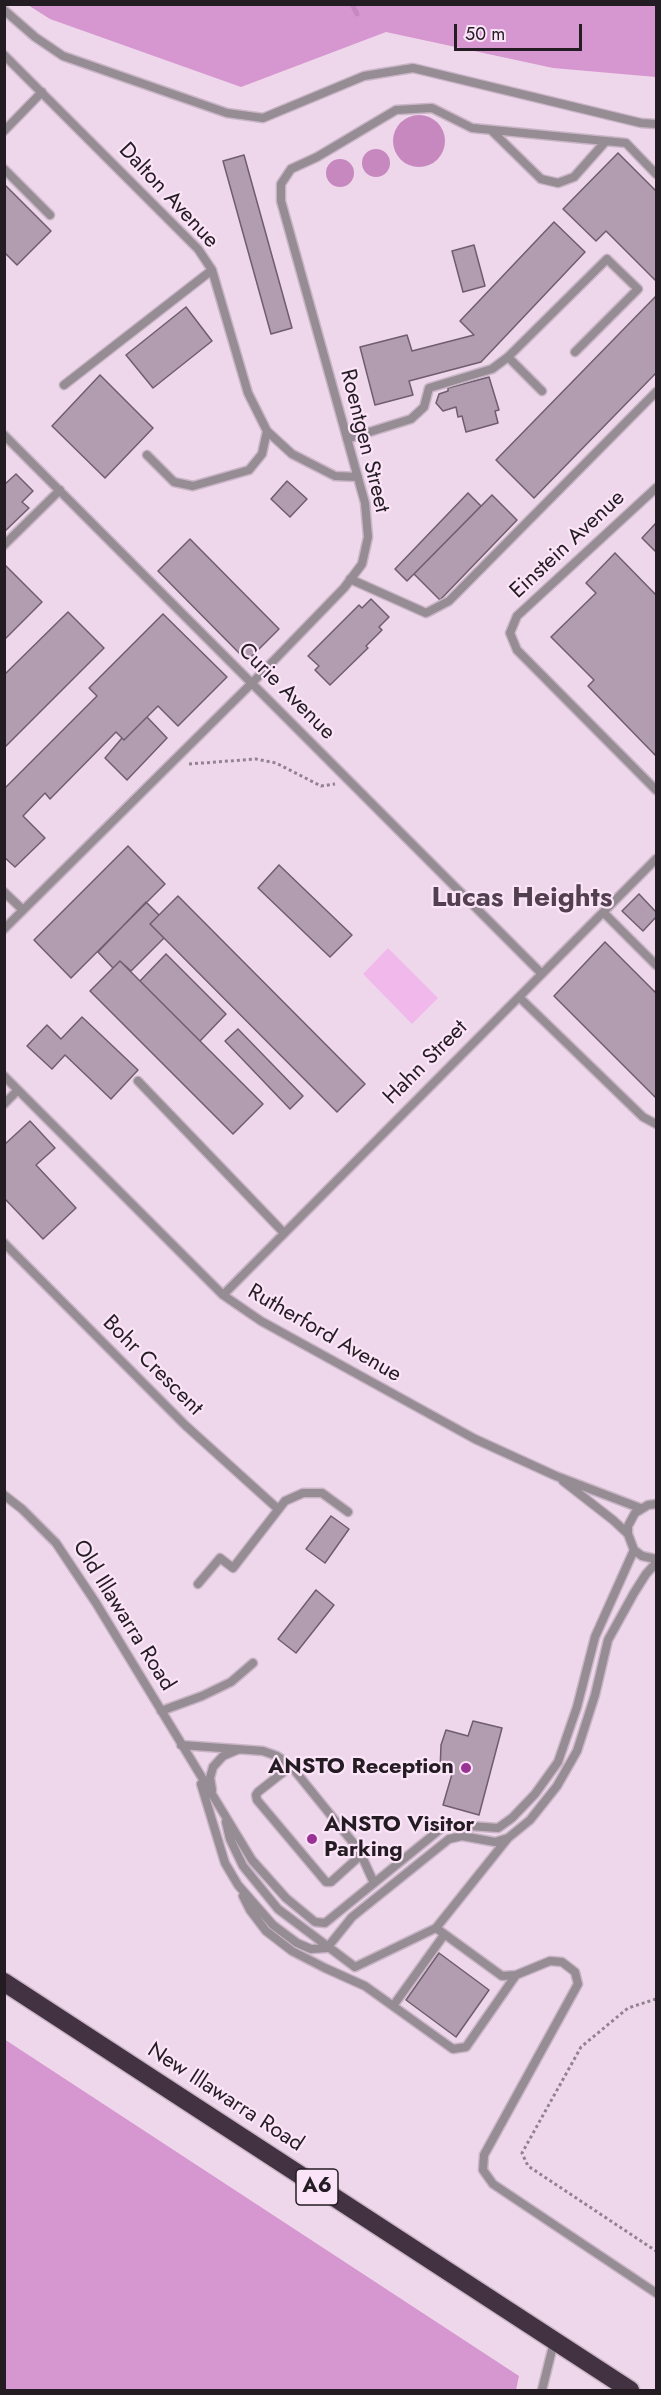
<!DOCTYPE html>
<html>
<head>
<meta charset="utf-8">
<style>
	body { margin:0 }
	#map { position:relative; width:661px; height:2395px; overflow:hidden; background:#eed7eb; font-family:Jost,sans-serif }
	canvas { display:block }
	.frame { position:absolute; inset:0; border:6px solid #241c23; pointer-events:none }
	.scale { position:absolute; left:454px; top:24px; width:128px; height:27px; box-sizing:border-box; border:3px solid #241c23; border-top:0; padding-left:8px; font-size:18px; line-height:21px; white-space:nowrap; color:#241c23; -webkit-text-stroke:4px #fbe4f8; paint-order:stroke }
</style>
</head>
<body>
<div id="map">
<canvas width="661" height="2395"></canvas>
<div class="frame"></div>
<div class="scale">50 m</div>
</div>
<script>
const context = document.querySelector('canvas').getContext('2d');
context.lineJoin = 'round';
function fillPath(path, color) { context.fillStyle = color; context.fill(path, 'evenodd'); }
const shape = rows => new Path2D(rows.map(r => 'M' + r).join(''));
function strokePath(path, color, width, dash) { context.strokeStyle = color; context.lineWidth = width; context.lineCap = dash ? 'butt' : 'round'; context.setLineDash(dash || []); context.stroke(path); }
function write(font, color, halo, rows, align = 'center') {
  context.font = font + ' Jost,sans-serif'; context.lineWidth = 4.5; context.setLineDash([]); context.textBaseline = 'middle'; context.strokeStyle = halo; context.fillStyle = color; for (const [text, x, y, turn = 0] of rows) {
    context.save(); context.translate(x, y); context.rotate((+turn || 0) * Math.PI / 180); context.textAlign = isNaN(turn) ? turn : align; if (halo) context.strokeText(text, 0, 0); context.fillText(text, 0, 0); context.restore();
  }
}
const green = shape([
	[388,948,438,998,412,1024,363,974]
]);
const forest = shape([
	[28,5,656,5,656,77,553,68,386,32,241,87,50,19],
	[4,2039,519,2376,516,2390,5,2390]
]);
const water = shape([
	'393 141a26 26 0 1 1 52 0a26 26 0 1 1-52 0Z',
	'362 163a14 14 0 1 1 28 0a14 14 0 1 1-28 0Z',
	'326 173a14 14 0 1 1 28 0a14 14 0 1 1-28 0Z'
]);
const stream = shape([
	[352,4,357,14]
]);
const building = shape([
	[618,153,656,191,656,281,606,231,596,241,563,209,618,153],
	[244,155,292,328,271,334,223,161,244,155],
	[4,184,51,231,17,265,4,252,4,184],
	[554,222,585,252,481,362,409,381,413,395,375,405,360,347,407,335,412,351,474,335,460,321,554,222],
	[474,245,485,286,463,292,452,251,474,245],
	[656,296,656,373,534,498,496,460,656,296],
	[186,307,212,341,153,388,126,355,186,307],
	[100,375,153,428,105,478,52,426,100,375],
	[489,377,499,410,495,411,498,423,466,432,462,416,458,417,456,407,443,411,436,403,439,394,448,391,448,388,489,377],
	[16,474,33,491,22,502,29,508,4,532,4,485,16,474],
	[287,481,307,499,290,517,271,499,287,481],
	[468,493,481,506,407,581,395,569,468,493],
	[492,495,517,520,440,600,414,574,492,495],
	[656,523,656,552,642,538,656,523],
	[190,539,279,629,247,661,158,571,190,539],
	[615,553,656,595,656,756,588,686,594,680,551,637,596,593,586,583,615,553],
	[4,564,42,602,4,640,4,564],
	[371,599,389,617,379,627,382,630,366,646,368,648,330,685,315,670,319,666,308,656,359,605,362,608,371,599],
	[68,612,104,648,4,748,4,675,68,612],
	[163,614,227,677,178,726,158,706,124,740,116,732,50,799,45,793,23,816,45,838,15,867,4,857,4,789,97,696,89,688,163,614],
	[147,717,167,738,127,780,105,758,122,738,124,740,147,717],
	[128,846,165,884,71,978,34,940,128,846],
	[279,865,352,935,330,957,258,888,279,865],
	[639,894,656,912,656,917,643,931,622,911,639,894],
	[178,896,365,1084,337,1112,150,924,178,896],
	[146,902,159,915,150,924,164,938,131,971,120,961,113,968,98,952,146,902],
	[605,942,656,993,656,1098,554,996,605,942],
	[166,954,226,1014,200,1041,140,981,166,954],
	[120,961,263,1104,233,1134,90,991,120,961],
	[82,1017,138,1070,111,1099,65,1055,52,1069,27,1046,47,1025,61,1039,82,1017],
	[238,1029,303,1096,290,1109,225,1041,238,1029],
	[30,1121,55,1148,36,1165,76,1208,43,1239,6,1200,4,1202,4,1145,30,1121],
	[331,1516,349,1529,325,1563,306,1549,331,1516],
	[316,1590,334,1605,296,1653,278,1639,316,1590],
	[473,1721,502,1728,479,1815,443,1805,452,1774,440,1771,441,1745,446,1730,468,1736,473,1721],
	[439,1953,489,1990,456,2037,406,2000,439,1953]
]);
const path = shape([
	[189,764,256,759,276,763,321,786,335,784],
	[656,1999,628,2008,581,2047,522,2153,528,2166,656,2251]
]);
const lane = shape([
	[4,10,35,37,63,56,227,113,263,118,364,76,413,68,641,123,656,124],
	[4,55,198,249,212,270,248,393,267,431,292,454,335,476,358,477],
	[4,131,42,92],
	[492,131,541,179,558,183,574,177,606,141],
	[4,169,50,215],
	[508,357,542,391],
	[64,385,212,270],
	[4,435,542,974],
	[347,439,411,419,424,407,429,388,492,369,508,357,607,259,638,289,575,352],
	[147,455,174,482,193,486,249,470,262,454,267,431],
	[656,488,517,616,510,633,517,650,656,790],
	[4,545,60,490],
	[350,579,426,613,449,601,656,392],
	[4,892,23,910],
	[604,913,656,965],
	[4,929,252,683,344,588,362,564,368,537,365,503,281,201,281,184,291,169,317,157,396,110,432,108,472,128,626,143,656,174],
	[519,997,643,1117,656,1124],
	[4,1076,223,1295,261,1321,475,1439,556,1476,640,1508],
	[138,1081,284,1233],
	[4,1104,18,1090],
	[4,1243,185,1425,278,1509],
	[223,1295,656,859],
	[563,1481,613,1520,628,1534],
	[4,1495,22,1509,56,1543,96,1603,252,1860,286,1898,315,1922,325,1923,443,1827,456,1825,498,1828,512,1818,535,1794,558,1762,577,1707,595,1637,634,1550],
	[656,1504,648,1505,635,1513,628,1526,628,1534,634,1550,642,1556,656,1559],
	[198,1584,220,1558,233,1568,285,1501,303,1493,322,1493,348,1512],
	[161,1711,202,1696,231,1682,253,1663],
	[181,1745,263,1751,277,1756,291,1766,359,1850,374,1883],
	[291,1766,258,1792,256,1795,257,1800,326,1882,331,1882,361,1855],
	[201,1784,225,1863,238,1885,273,1925,297,1943,311,1949,327,1948,352,1917,449,1839,462,1836,495,1842,508,1838,530,1820,557,1786,577,1751,595,1695,608,1640,634,1593,646,1574,656,1563],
	[212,1790,210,1778,213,1767,223,1756,237,1750],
	[226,1822,230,1839,243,1866,278,1909,355,1967,436,1928,508,1838],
	[243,1896,250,1910,266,1931,292,1951,325,1968,365,1986,453,2049,466,2047,516,1975],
	[436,1928,502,1976,516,1975,550,1961,562,1962,575,1972,578,1984,484,2155,483,2170,493,2184,656,2293],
	[393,2006,444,1935],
	[542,2390,554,2342]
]);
const highway = shape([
	[4,1982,630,2390]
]);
const markers = [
	[466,1768,6,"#9a3194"],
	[312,1839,6,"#9a3194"]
];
const shields = [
	[317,2187,42]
];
const shieldNames = [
	["A6",317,2187]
];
const streetNames = [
	["Dalton Avenue",168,196,47],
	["Roentgen Street",364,441,76],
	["Einstein Avenue",568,545,-43],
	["Curie Avenue",286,692,45],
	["Hahn Street",426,1063,-45],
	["Rutherford Avenue",324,1334,30],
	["Bohr Crescent",152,1366,45],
	["Old Illawarra Road",123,1616,58],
	["New Illawarra Road",225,2098,33]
];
const poiNames = [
	["ANSTO Reception",454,1768],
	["ANSTO Visitor",324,1826,"left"],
	["Parking",324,1851,"left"]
];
const districtNames = [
	["Lucas Heights",522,899]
];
fillPath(green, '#f1b9eb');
fillPath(forest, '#d696cf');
fillPath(water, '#c788c0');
strokePath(stream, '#c788c0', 5);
fillPath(building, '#b29db0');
strokePath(building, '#6f5c6d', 1.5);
strokePath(lane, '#cab5c7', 11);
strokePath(highway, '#cab5c7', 21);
strokePath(path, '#928290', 3, [3, 3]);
strokePath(lane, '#958c94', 8);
strokePath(highway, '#433241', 18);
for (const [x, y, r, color] of markers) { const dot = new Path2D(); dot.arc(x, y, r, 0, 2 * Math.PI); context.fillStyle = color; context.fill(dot); strokePath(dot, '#fbe4f8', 2); }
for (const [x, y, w] of shields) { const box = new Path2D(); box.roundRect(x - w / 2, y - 18, w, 36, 4.5); context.fillStyle = '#fbe4f8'; context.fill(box); strokePath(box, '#241c23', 1.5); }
write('bold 21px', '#241c23', null, shieldNames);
write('22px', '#241c23', '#fbe4f8', streetNames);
write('bold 22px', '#241c23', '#fbe4f8', poiNames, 'right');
write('bold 28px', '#524050', '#fbe4f8', districtNames);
</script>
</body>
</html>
